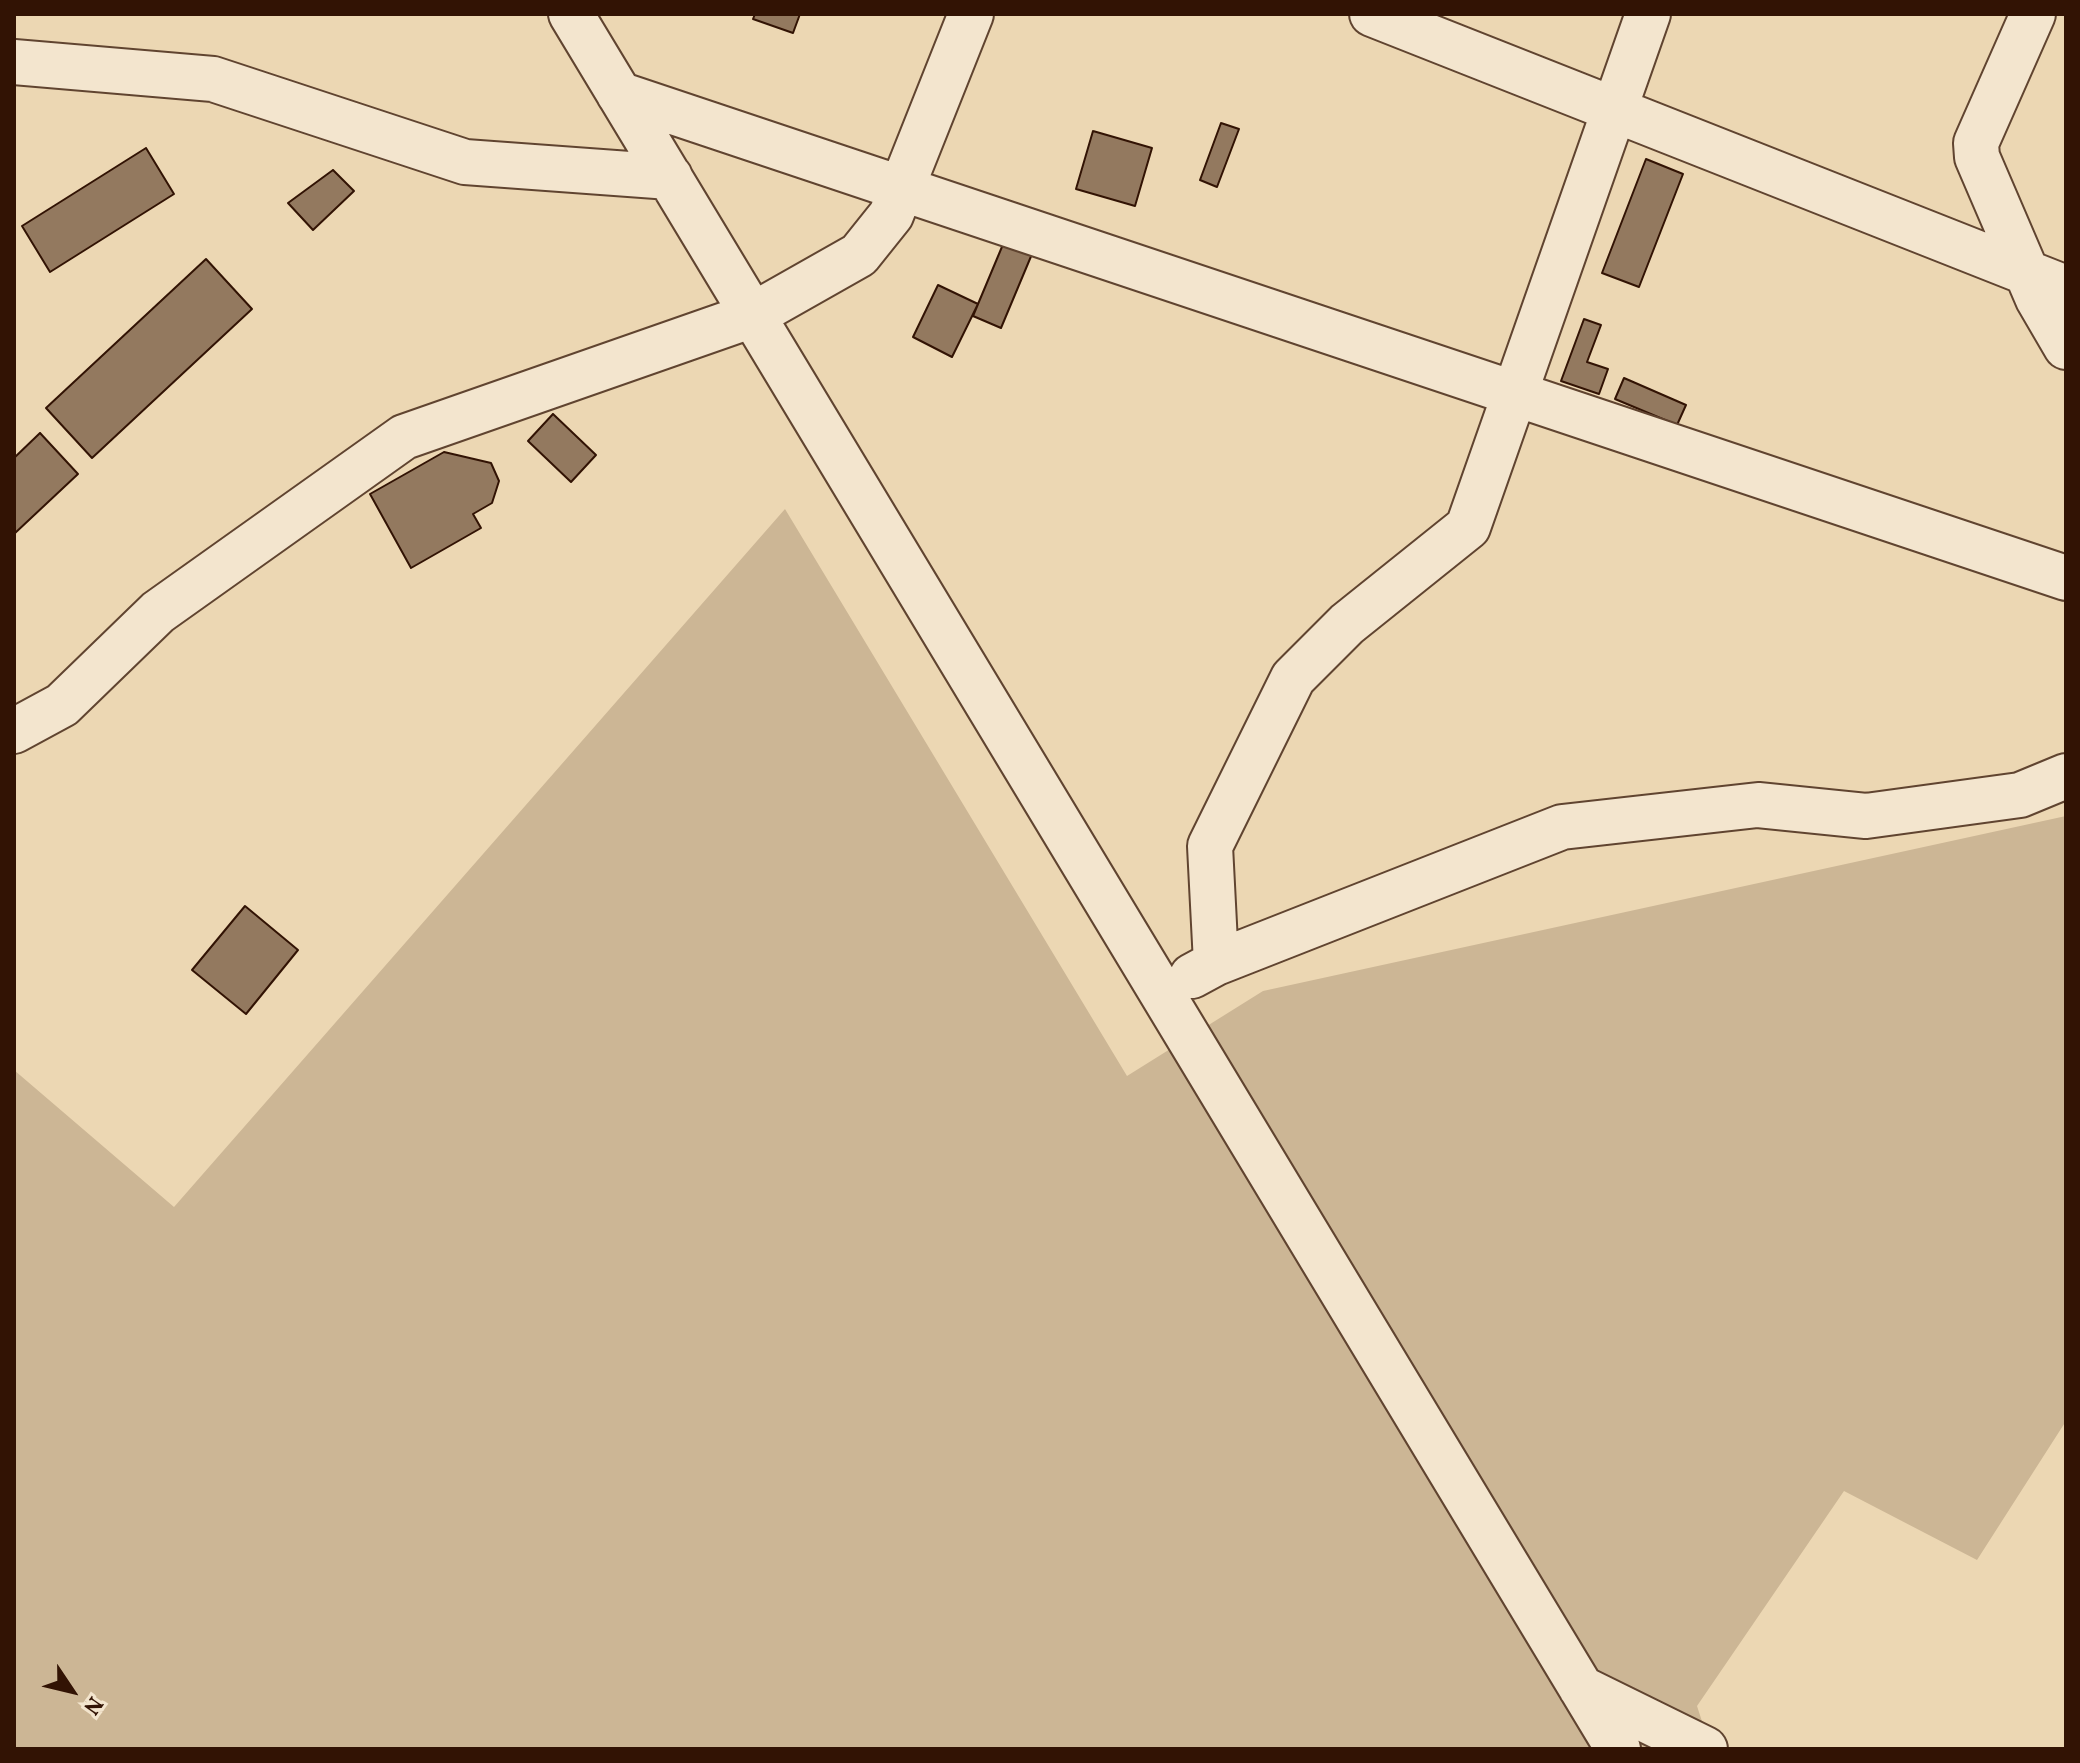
<!DOCTYPE html>
<html>
<head>
<meta charset="utf-8">
<style>
	body { margin:0 }
	#map { position:relative; width:2080px; height:1763px; overflow:hidden; background:#ecd7b3; font-family:Vollkorn,serif }
	canvas { display:block }
	.frame { position:absolute; inset:0; border:16px solid #321304; pointer-events:none }
	.north { position:absolute; left:32px; top:1651px; width:80px; height:80px; -webkit-text-stroke:6px #f3e5ce; paint-order:stroke; rotate:125deg; font-size:22px; font-weight:700; line-height:32px; text-align:center; color:#321304 }
	.north::after { content:''; display:block; margin:auto; width:28px; height:36px; background:#321304; clip-path:polygon(50% 0,100% 100%,50% 72%,0 100%) }
</style>
</head>
<body>
<div id="map">
<canvas width="2080" height="1763"></canvas>
<div class="frame"></div>
<div class="north">N</div>
</div>
<script>
const context = document.querySelector('canvas').getContext('2d');
context.lineJoin = 'round';
function fillPath(path, color) { context.fillStyle = color; context.fill(path, 'evenodd'); }
const shape = rows => new Path2D(rows.map(r => 'M' + r).join(''));
function strokePath(path, color, width, dash) { context.strokeStyle = color; context.lineWidth = width; context.lineCap = dash ? 'butt' : 'round'; context.setLineDash(dash || []); context.stroke(path); }
const green = shape([
	[785,509,1127,1076,1263,991,2066,816,2066,1421,1977,1560,1844,1491,1697,1706,1711,1749,14,1749,14,1070,174,1207]
]);
const building = shape([
	[755,14,800,14,793,33,753,19,755,14],
	[1221,123,1239,129,1217,187,1200,180,1221,123],
	[1093,131,1152,148,1135,206,1076,189,1093,131],
	[146,148,174,194,50,272,22,226,146,148],
	[1646,159,1683,174,1639,287,1602,273,1646,159],
	[333,170,354,191,313,230,288,203,333,170],
	[1004,242,1032,254,1001,328,973,316,1004,242],
	[206,259,252,309,92,458,46,408,206,259],
	[938,285,978,304,952,357,913,337,938,285],
	[1584,319,1601,325,1587,362,1608,369,1599,394,1561,381,1584,319],
	[1624,378,1686,405,1677,425,1615,399,1624,378],
	[553,414,596,455,571,482,528,441,553,414],
	[40,433,78,474,14,534,14,458,40,433],
	[444,452,491,463,499,481,492,503,473,514,481,528,411,568,370,494,444,452],
	[245,906,298,950,246,1014,192,970,245,906]
]);
const minor = shape([
	[571,14,1618,1749],
	[1372,14,2066,288],
	[2033,14,1976,143,1977,157,2038,299,2066,347],
	[14,62,213,79,465,162,670,177],
	[619,94,2066,578],
	[14,731,62,705,158,612,404,437,753,315,859,255,891,215,971,14],
	[1216,963,1210,846,1293,678,1347,624,1468,527,1648,14],
	[1192,976,1216,963,1562,827,1758,805,1866,816,2020,795,2066,776],
	[1581,1688,1705,1749]
]);
fillPath(green, '#ccb695');
fillPath(building, '#93795f');
strokePath(building, '#321304', 2);
strokePath(minor, '#604430', 48);
strokePath(minor, '#f3e5ce', 44);
</script>
</body>
</html>
